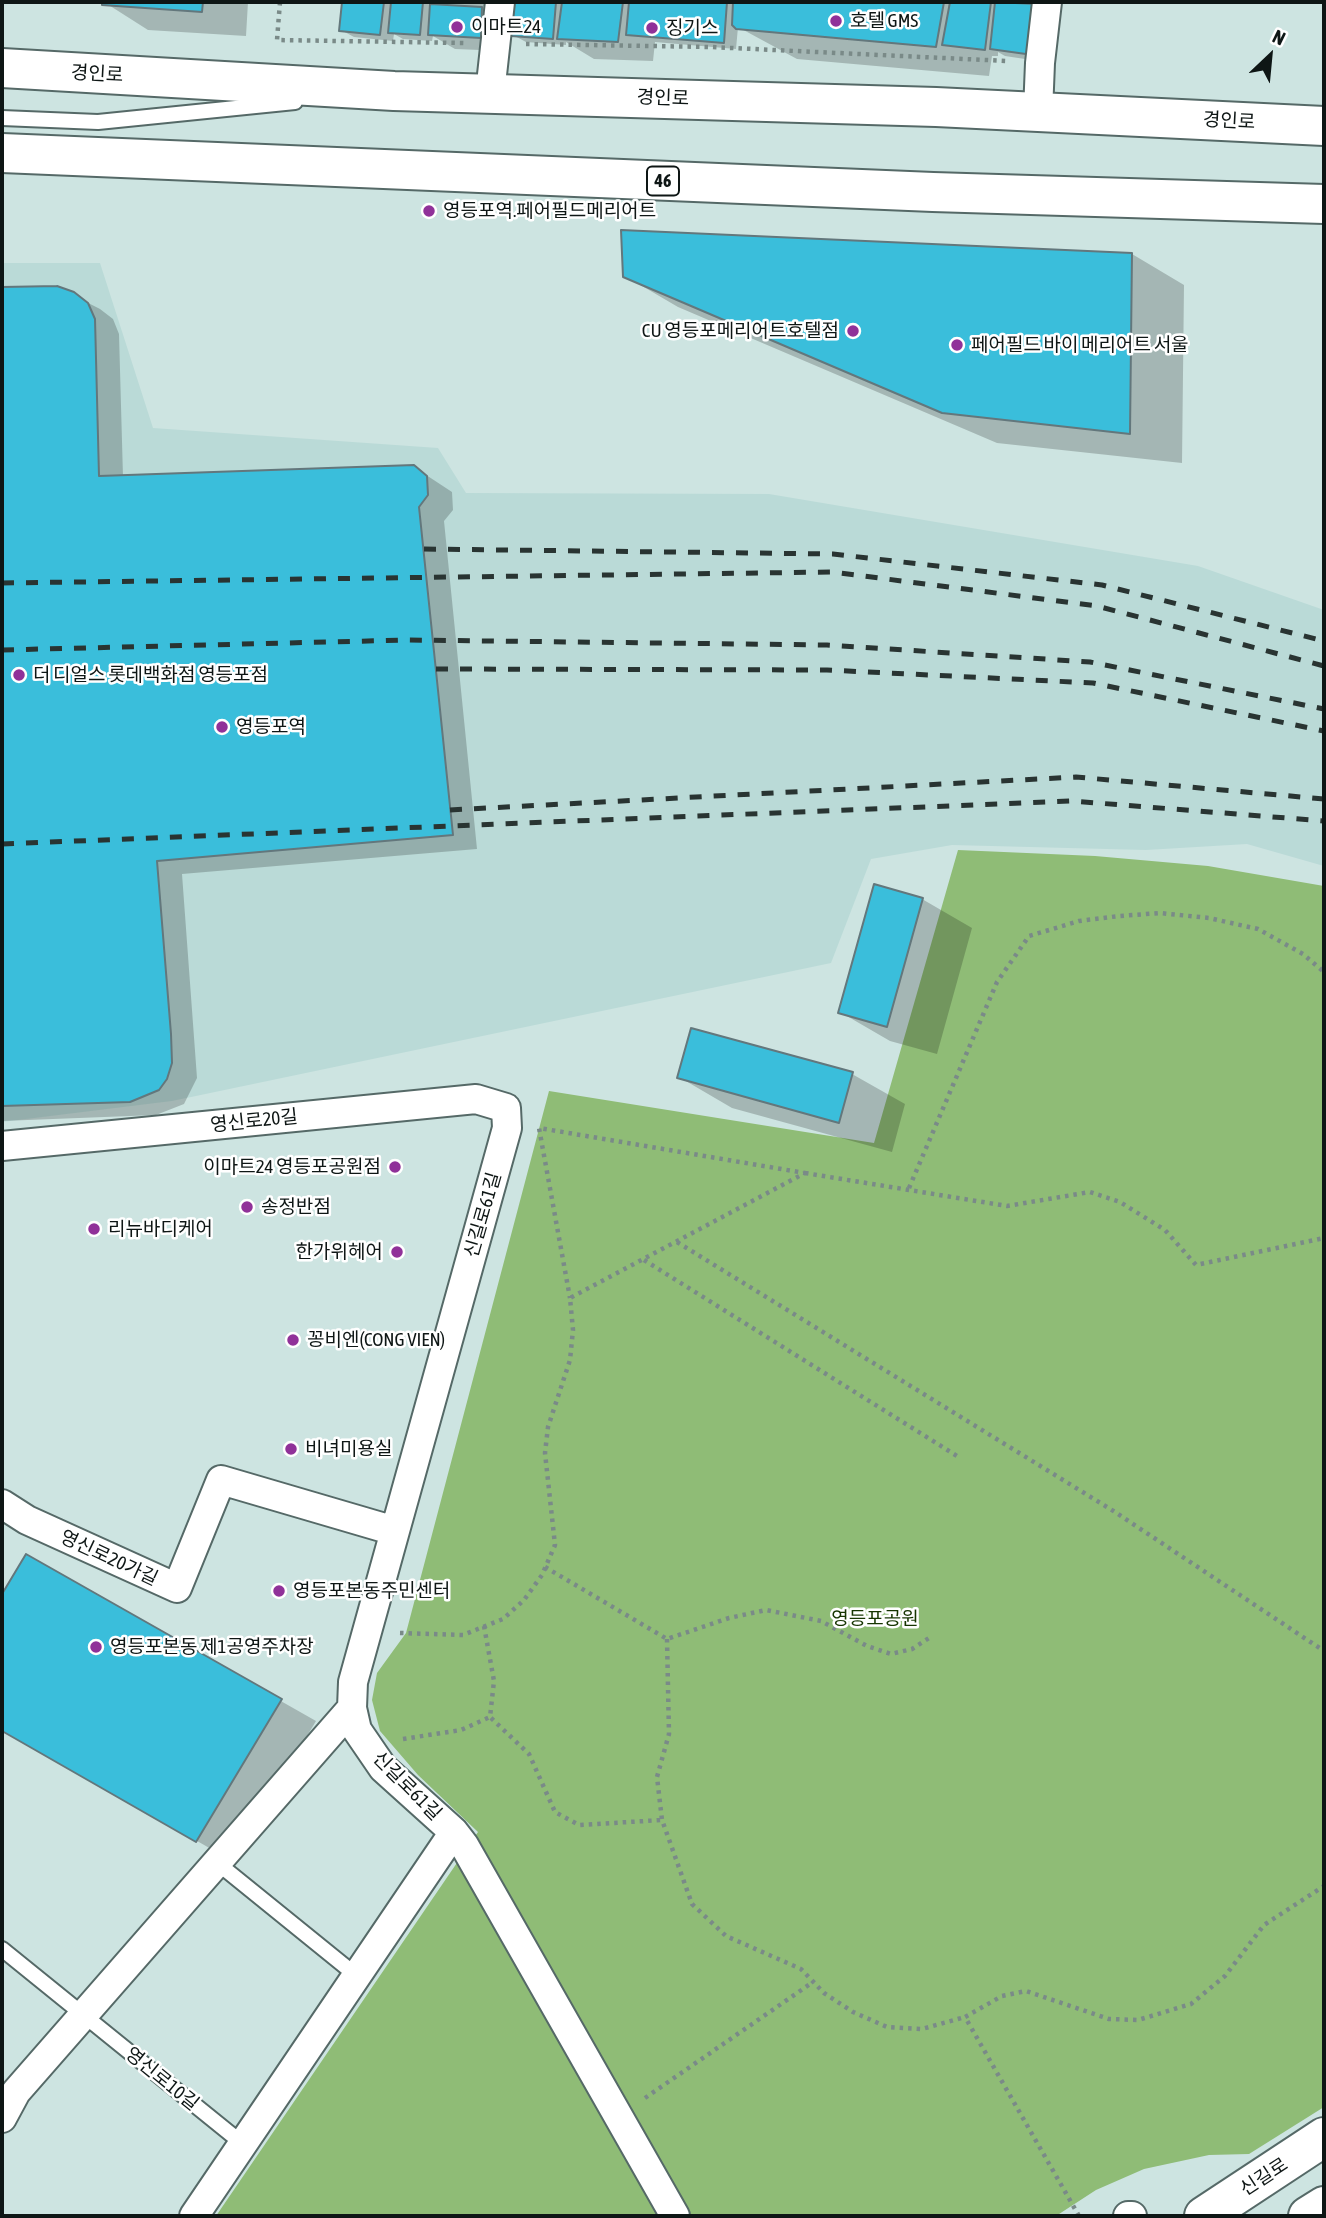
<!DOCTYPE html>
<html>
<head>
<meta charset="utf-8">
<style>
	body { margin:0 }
	#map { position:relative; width:1326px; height:2218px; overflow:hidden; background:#cde4e1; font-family:"Asap Condensed",sans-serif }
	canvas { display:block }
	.frame { position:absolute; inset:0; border:4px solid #0e1615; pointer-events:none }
	.north { position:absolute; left:1235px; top:21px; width:70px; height:70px; -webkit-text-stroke:5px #fff; paint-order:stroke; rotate:26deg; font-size:19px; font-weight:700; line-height:28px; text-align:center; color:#0e1615 }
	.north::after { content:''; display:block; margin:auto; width:24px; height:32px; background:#0e1615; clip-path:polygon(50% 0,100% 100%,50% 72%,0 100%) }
</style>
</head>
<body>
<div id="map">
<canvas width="1326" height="2218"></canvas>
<div class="frame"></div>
<div class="north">N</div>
</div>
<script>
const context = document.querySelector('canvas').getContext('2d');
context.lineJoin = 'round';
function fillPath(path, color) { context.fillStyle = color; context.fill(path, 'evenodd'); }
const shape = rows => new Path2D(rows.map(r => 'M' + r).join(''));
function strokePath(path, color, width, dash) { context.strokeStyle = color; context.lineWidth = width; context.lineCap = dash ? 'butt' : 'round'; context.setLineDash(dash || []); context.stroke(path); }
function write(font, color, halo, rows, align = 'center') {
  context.font = font + ' "Asap Condensed","Noto Sans KR",sans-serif'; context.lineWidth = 5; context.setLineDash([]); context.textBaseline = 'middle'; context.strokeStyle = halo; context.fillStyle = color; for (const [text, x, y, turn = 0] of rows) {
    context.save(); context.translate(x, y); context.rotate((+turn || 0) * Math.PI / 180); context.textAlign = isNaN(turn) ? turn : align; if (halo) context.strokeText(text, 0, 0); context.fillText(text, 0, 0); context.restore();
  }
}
const built = shape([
	[2,263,100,263,153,428,438,448,466,493,769,494,1198,566,1324,610,1324,866,1247,844,1146,850,952,845,871,859,831,963,172,1101,2,1122]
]);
const green = shape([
	[958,850,1095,856,1208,866,1324,886,1324,2107,1249,2154,1209,2155,1144,2169,1096,2190,1056,2216,216,2216,478,1832,418,1775,380,1731,372,1700,377,1673,406,1633,549,1091,874,1143]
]);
const shadow = shape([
	[104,2,248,2,246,36,148,30],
	[344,2,509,2,506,51,455,49,433,36,432,41,403,39,394,34,393,41,354,37,341,30],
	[516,2,1009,2,1036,6,1045,62,1005,56,998,52,998,56,992,56,989,76,797,59,738,27,736,49,655,42,653,61,594,59,566,42,566,45,526,42,513,35],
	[1132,254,1184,285,1182,463,997,443,678,307,625,276],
	[57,287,100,309,113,319,119,334,123,477,414,467,452,492,453,510,444,521,477,849,182,874,197,1078,184,1104,156,1115,2,1121,2,289],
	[922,899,972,928,937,1054,890,1041,840,1012],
	[852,1074,905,1104,892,1152,732,1108,679,1077],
	[27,1557,316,1721,232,1861,2,1729,2,1598]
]);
const building = shape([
	[102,2,203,2,202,12,102,5,102,2],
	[342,2,384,2,380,35,339,31,342,2],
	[391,2,423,2,420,35,388,33,391,2],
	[514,2,556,2,553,39,511,36,514,2],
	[562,2,623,2,618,42,557,39,562,2],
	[629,2,727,2,724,43,626,35,629,2],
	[733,2,944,2,936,47,736,29,732,25,733,2],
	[950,2,991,2,985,50,942,45,950,2],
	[995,2,1036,4,1033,55,990,49,995,2],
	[430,4,482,7,481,38,428,35,430,4],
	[621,230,1132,253,1130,434,942,413,623,277,621,230],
	[57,286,74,292,88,303,95,319,99,476,414,465,427,476,428,495,419,507,453,835,157,861,171,1034,172,1063,167,1079,159,1090,130,1102,2,1106,2,287,57,286],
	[874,884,923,898,887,1027,838,1013,874,884],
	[691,1028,853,1072,839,1123,677,1078,691,1028],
	[26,1554,282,1699,196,1842,2,1731,2,1594,26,1554]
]);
const path = shape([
	[280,2,277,40,465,43],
	[526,44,711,47,1007,61],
	[805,1173,1007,1206,1090,1192,1120,1202,1165,1230,1196,1265,1324,1238],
	[909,1188,997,982,1029,936,1079,921,1119,916,1160,913,1209,918,1258,929,1303,954,1324,972],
	[677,1242,1115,1512,1324,1651],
	[644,1260,957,1456],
	[545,1567,667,1639,729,1618,766,1610,821,1621,867,1646,891,1654,912,1649,929,1638],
	[484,1626,494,1681,490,1717,529,1754,555,1812,579,1825,662,1820],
	[400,1633,463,1635,503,1619,524,1600,542,1575,555,1545,545,1453,548,1427,570,1360,573,1330,570,1298,805,1173,539,1128,570,1298],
	[667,1639,669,1734,657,1777,662,1820,692,1904,726,1936,801,1969,824,1993,853,2012,887,2027,922,2029,965,2017],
	[403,1739,461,1730,490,1717],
	[645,2098,813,1982],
	[1079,2216,965,2017,1002,1996,1026,1991,1109,2019,1138,2020,1191,2004,1225,1976,1264,1925,1324,1886]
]);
const lane = shape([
	[2,118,98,122,295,102],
	[215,1861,357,1976],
	[2,1949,243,2144]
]);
const street = shape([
	[490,93,500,2],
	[1038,112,1040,63,1047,2],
	[2,1146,476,1099,506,1108,507,1128,353,1682,352,1708,357,1730,383,1768,454,1832,464,1845,675,2216],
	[2,1504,27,1520,177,1588,221,1480,395,1531],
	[2,2118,16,2092,352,1708],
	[194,2216,454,1832],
	[1128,2216,1132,2216]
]);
const secondary = shape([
	[1204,2216,1324,2137],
	[1308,2216,1324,2206]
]);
const primary = shape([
	[2,68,394,91,936,107,1324,126],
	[2,153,933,192,1324,204]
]);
const rail = shape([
	[424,549,833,554,1102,585,1324,641],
	[2,583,832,572,1097,606,1324,666],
	[2,650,408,640,827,645,1090,662,1324,709],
	[436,669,827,670,1093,683,1324,731],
	[450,810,1076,777,1324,799],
	[2,844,1072,801,1324,821]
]);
const markers = [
	[836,21,7,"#903199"],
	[457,27,7,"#903199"],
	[652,28,7,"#903199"],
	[429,211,7,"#903199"],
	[853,331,7,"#903199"],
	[957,345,7,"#903199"],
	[19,675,7,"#903199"],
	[222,727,7,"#903199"],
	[395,1167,7,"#903199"],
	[247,1207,7,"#903199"],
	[94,1229,7,"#903199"],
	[397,1252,7,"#903199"],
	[293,1340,7,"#903199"],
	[291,1449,7,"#903199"],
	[279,1591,7,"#903199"],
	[96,1647,7,"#903199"]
];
const shields = [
	[663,181,32]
];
const shieldNames = [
	["46",663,181]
];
const poiNames = [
	["호텔 GMS",850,21],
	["이마트24",471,27],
	["징기스",666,28],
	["영등포역.페어필드메리어트",443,211],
	["CU 영등포메리어트호텔점",839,331,"right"],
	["페어필드 바이 메리어트 서울",971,345],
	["더 디얼스 롯데백화점 영등포점",33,675],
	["영등포역",236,727],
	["이마트24 영등포공원점",381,1167,"right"],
	["송정반점",261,1207],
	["리뉴바디케어",108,1229],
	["한가위헤어",383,1252,"right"],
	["꽁비엔(CONG VIEN)",307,1340],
	["비녀미용실",305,1449],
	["영등포본동주민센터",293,1591],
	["영등포본동 제1공영주차장",110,1647]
];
const streetNames = [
	["경인로",97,74,3],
	["경인로",663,98,2],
	["경인로",1229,121,3],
	["영신로20길",254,1121,-6],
	["신길로61길",483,1215,-74],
	["영신로20가길",109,1558,25],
	["신길로61길",407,1786,45],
	["영신로10길",162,2079,39],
	["신길로",1264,2177,-33]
];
const parkNames = [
	["영등포공원",875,1619]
];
fillPath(built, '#badad7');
fillPath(green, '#8fbc76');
fillPath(shadow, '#0003');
fillPath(building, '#3abedb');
strokePath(building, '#63777c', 2);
strokePath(lane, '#556967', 18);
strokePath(street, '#556967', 32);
strokePath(secondary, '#556967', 42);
strokePath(primary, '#556967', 42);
strokePath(path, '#7a8a88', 4.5, [3.5, 5]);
strokePath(lane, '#fff', 14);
strokePath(street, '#fff', 28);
strokePath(secondary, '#fff', 38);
strokePath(primary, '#fff', 38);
strokePath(rail, '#293432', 5, [12, 12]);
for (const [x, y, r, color] of markers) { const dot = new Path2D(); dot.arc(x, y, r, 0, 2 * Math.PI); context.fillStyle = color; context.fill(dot); strokePath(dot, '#fff', 2.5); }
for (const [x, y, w] of shields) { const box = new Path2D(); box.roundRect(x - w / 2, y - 14.5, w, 29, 5); context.fillStyle = '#fff'; context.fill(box); strokePath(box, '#0e1615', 2); }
write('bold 18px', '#0e1615', null, shieldNames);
write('19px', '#0e1615', '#fff', poiNames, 'left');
write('19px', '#0e1615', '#fff', streetNames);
write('19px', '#163500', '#fff', parkNames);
</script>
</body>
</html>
